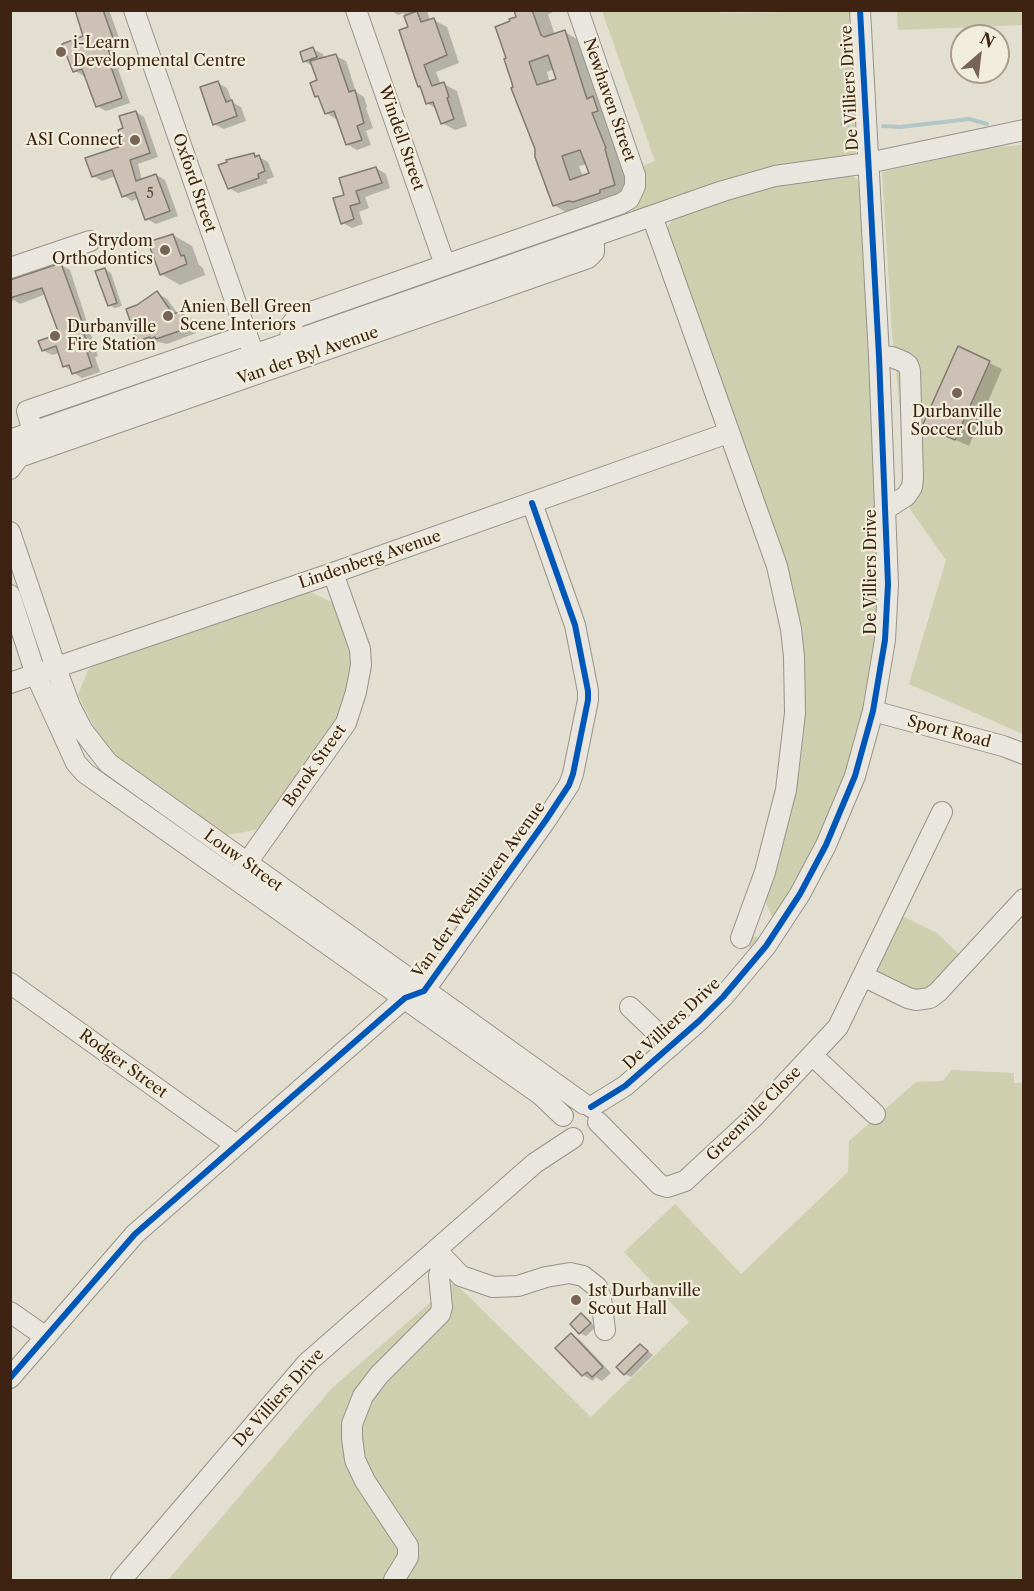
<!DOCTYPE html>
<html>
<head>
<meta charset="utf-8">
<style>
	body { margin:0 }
	#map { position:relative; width:1034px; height:1591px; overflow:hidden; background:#e2ded0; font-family:"Libre Caslon Text",serif }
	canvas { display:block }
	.frame { position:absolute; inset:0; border:12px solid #3e2313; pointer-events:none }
	.north { position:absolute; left:950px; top:24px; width:60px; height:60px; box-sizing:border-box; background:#f1eddb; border:2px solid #a99c8b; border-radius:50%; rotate:28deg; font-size:16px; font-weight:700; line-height:24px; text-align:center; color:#3e2313 }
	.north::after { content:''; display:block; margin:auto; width:21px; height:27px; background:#776455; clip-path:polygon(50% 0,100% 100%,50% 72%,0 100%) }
</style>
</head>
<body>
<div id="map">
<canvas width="1034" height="1591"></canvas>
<div class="frame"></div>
<div class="north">N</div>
</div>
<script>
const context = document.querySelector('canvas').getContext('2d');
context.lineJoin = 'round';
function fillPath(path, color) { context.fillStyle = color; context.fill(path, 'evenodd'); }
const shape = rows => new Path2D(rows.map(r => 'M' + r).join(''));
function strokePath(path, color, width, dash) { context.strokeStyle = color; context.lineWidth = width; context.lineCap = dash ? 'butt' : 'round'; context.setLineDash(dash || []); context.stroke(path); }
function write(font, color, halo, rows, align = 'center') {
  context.font = font + ' "Libre Caslon Text",serif'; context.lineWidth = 4.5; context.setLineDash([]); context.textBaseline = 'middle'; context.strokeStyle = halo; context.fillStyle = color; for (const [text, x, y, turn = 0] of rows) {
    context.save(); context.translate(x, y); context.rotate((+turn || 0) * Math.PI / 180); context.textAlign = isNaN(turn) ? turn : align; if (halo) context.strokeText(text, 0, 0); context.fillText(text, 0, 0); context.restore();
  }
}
const green = shape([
	[719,10,720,13,850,11,860,146,854,155,634,213,631,205,640,167,655,161,602,11],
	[897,11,1023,11,1023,25,898,30],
	[1023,145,1023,734,909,684,946,560,910,509,892,332,882,172,993,147],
	[847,173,857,179,861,189,879,576,874,667,856,754,797,887,754,950,745,944,749,936,759,937,773,918,764,899,800,661,666,229,673,219,732,197,797,180],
	[306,590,334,603,355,660,340,718,262,828,259,826,256,830,226,835,128,765,115,754,95,729,78,695,88,670,92,667,91,664],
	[898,914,937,933,962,957,920,995,878,975,876,970],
	[952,1070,1014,1073,1014,1083,1023,1083,1023,1580,168,1580,332,1388,454,1282,591,1417,689,1322,624,1252,675,1204,741,1274,848,1172,849,1141,916,1082,943,1081]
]);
const shadow = shape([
	[77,10,109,10,121,43,113,46,121,68,118,69,130,103,106,111,97,106,86,76,84,76,75,71,85,37],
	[390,10,427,10,430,21,434,20,447,27,459,63,436,72,441,85,444,84,457,91,467,126,455,130,442,123,437,109,427,103,422,87,419,86,409,28,404,13,398,15],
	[522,10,551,10,552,13,548,14,555,35,565,32,583,43,633,195,572,216,554,205,536,149,513,89,529,14],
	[554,69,558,80,550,83,547,72],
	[587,164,591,174,583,177,579,166],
	[313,49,323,54,324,59,336,56,346,61,356,92,364,97,367,107,366,108,373,128,366,131,371,145,357,150,347,144,338,118,336,119,326,113,321,99,316,96,319,81,314,67,304,61],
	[218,83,227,88,232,102,241,107,246,121,224,129,214,124],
	[136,112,144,117,158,157,138,164,142,180,156,175,165,180,178,216,156,224,147,219,139,198,132,201,123,195,116,176,102,181,93,176,126,146,125,129],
	[254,154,268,162,274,177,266,180,268,183,238,193,229,188],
	[376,168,386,174,390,188,365,197,369,208,359,212,363,224,352,228,343,223,346,196],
	[173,235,192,246,199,265,203,268,205,275,180,285,161,274],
	[61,265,70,270,98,356,95,357,100,372,82,378,64,366,59,353,52,355,43,350,61,335,46,294,20,304,14,300,10,302,10,281],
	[105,269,111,273,122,306,115,308,109,305],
	[157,293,167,299,178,314,182,313,191,318,196,333,167,344,159,342,148,346,138,340,138,307],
	[958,348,1002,369,969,446,938,432],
	[581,1315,596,1327,586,1336,580,1333],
	[571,1335,580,1340,611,1373,602,1381,596,1377,593,1381,583,1375,557,1348],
	[640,1345,653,1355,631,1377,625,1374]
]);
const stream = shape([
	[842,124,848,125],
	[883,126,900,127,969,119,987,124]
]);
const building = shape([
	[75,10,103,10,113,38,105,41,113,63,110,64,122,98,96,107,82,69,73,72,62,44,83,36,75,10],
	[514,10,532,10,541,35,544,37,565,30,587,99,593,96,598,111,592,113,606,148,605,149,615,185,600,190,600,193,573,202,568,201,553,206,535,157,535,149,511,88,513,87,511,80,504,59,506,58,496,29,495,27,510,21,509,19,516,17,514,10],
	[548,55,556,79,537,85,529,62,548,55],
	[580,150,589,173,570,180,562,156,580,150],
	[417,11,421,22,434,18,447,55,424,65,432,86,444,82,449,97,447,98,454,119,441,124,433,102,426,104,420,86,418,87,399,30,408,27,404,16,417,11],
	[313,47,317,57,303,62,300,52,313,47],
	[336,54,349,92,355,90,364,123,357,126,362,140,346,145,334,111,325,114,318,96,315,97,310,83,317,80,310,61,336,54],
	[218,81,226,102,232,100,237,116,213,125,200,87,218,81],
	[136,111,150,153,130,160,136,181,156,174,170,211,145,220,135,192,122,197,112,170,92,177,85,158,124,145,118,130,123,128,119,116,136,111],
	[254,153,255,157,259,155,265,171,258,174,259,178,228,189,218,165,227,162,226,160,254,153],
	[376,167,382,183,356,191,360,203,350,206,354,219,341,224,333,198,344,195,339,178,376,167],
	[173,234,181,256,184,255,187,264,160,275,148,242,173,234],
	[61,263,84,327,82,328,90,351,87,352,92,367,72,374,69,365,63,367,56,346,42,351,38,341,59,334,42,288,10,298,10,280,61,263],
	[105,268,117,303,108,306,95,271,105,268],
	[157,291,173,314,182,311,188,328,156,339,155,337,150,339,150,337,137,341,126,309,137,305,157,291],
	[958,346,990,361,955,440,924,426,923,424,958,346],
	[581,1313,591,1323,579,1334,570,1324,581,1313],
	[571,1333,603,1367,592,1377,587,1372,582,1376,555,1348,571,1333],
	[640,1344,648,1351,624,1375,616,1367,640,1344]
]);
const minor = shape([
	[134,10,254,355],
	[356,10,445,265],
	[652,216,777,566,791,629,794,657,795,713,786,790,765,872,741,938],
	[10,268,90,241],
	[290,343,291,325,297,317,620,204,629,199,635,186,635,175,578,10],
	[879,356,892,357,904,362,908,365,910,371,913,478,912,487,906,496,884,510],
	[33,432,27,411,247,335],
	[10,440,723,191,775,176,868,163,1024,130],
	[10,469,19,457,588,258,594,252,594,236],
	[10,532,56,668,70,706,83,731,108,763,584,1104],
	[10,595,36,675,76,763,85,773,541,1095,563,1116],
	[10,683,333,573,728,433],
	[873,711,1003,746,1024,754],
	[239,874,346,723,356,692,361,665,360,649,333,573],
	[863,976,908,998,916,1000,930,998,938,992,1024,899],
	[10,983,236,1145],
	[630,1007,671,1046],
	[812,1055,875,1114],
	[591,1107,625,1086,699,1021,723,997,766,946,800,894,826,845,855,776,873,711,885,640,888,584,879,356,860,10],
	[598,1122,660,1185,667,1187,685,1181,754,1117,838,1027,942,812],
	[436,1250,461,1276,493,1287,518,1286,546,1277,570,1273,583,1276,597,1287,601,1298,605,1330],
	[10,1312,46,1337],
	[10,1378,135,1234,405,998,424,991,546,820,569,785,573,774,588,700,588,691,575,625,532,503],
	[121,1580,307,1363,535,1163,573,1138],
	[394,1580,408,1557,408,1546,365,1481,355,1460,352,1438,352,1424,363,1396,379,1375,440,1314,442,1307,439,1276,443,1258]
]);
const cycleway = shape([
	[591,1107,625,1086,699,1021,723,997,766,946,800,894,826,845,855,776,873,711,885,640,888,584,879,356,860,10],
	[10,1378,135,1234,405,998,424,991,546,820,569,785,573,774,588,700,588,691,575,625,532,503]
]);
const markers = [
	[61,52,6,"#776455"],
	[135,140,6,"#776455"],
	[165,250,6,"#776455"],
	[168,316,6,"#776455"],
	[55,336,6,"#776455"],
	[957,393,6,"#776455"],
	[576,1300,6,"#776455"]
];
const numberNames = [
	["5",150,194]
];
const poiNames = [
	["i-Learn",73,43],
	["Developmental Centre",73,61],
	["ASI Connect",123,140,"right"],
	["Strydom",153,241,"right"],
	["Orthodontics",153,259,"right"],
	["Anien Bell Green",180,307],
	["Scene Interiors",180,325],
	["Durbanville",67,327],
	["Fire Station",67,345],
	["Durbanville",957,412,"center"],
	["Soccer Club",957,430,"center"],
	["1st Durbanville",588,1291],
	["Scout Hall",588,1309]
];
const streetNames = [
	["De Villiers Drive",850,88,-93],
	["Newhaven Street",609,100,71],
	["Windell Street",401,138,71],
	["Oxford Street",194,183,71],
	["Van der Byl Avenue",308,356,-19],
	["Lindenberg Avenue",370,560,-19],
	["De Villiers Drive",871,572,-90],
	["Sport Road",949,732,15],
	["Borok Street",315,766,-55],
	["Louw Street",243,861,36],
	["Van der Westhuizen Avenue",479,890,-54],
	["De Villiers Drive",672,1024,-43],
	["Rodger Street",123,1064,36],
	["Greenville Close",754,1114,-45],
	["De Villiers Drive",279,1398,-48]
];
fillPath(green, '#cdcfae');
fillPath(shadow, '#0003');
strokePath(stream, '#b2c6c6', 4);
fillPath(building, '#ccc1b4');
strokePath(building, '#807970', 1.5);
strokePath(minor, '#989288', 22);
strokePath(minor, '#e9e6df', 20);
strokePath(cycleway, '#0057b8', 6);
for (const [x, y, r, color] of markers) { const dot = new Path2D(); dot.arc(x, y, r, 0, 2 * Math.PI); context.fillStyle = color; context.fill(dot); strokePath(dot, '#f1eddb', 2); }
write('14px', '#624a3b', null, numberNames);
write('16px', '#3e2313', '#f1eddb', poiNames, 'left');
write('16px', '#3e2313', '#f1eddb', streetNames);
</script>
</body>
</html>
